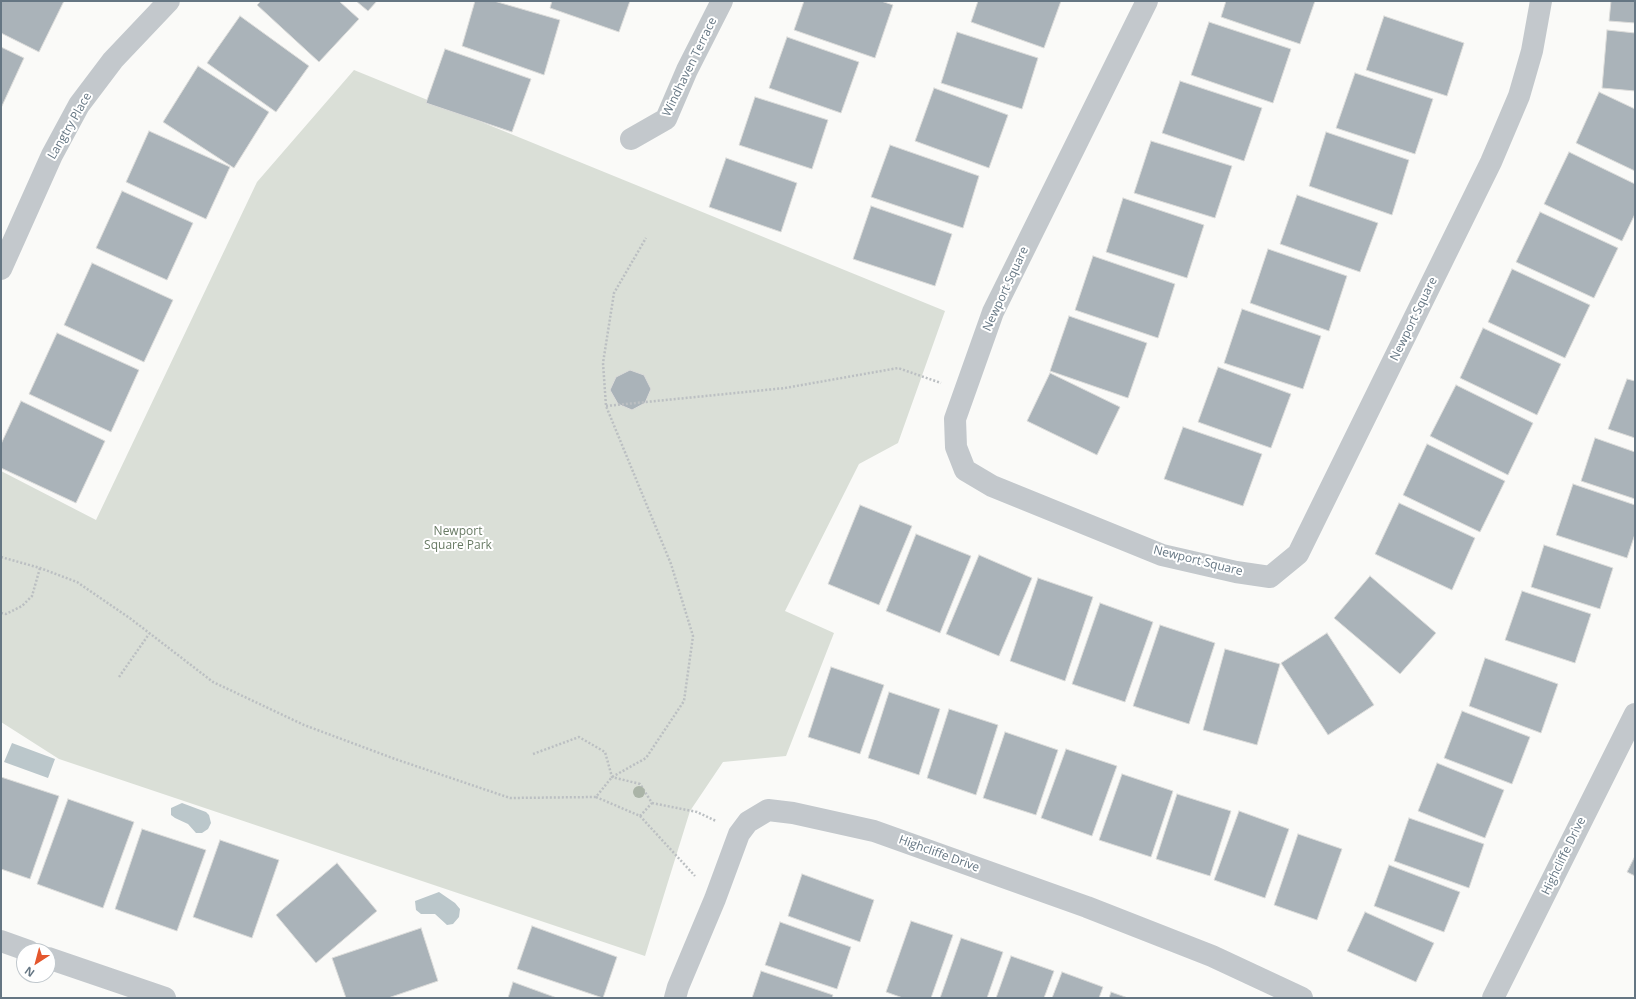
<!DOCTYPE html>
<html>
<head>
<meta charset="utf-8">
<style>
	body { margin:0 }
	#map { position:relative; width:1636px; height:999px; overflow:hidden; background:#fafaf8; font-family:"Open Sans",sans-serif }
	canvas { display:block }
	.frame { position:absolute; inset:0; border:2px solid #657683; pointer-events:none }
	.north { position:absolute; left:16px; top:943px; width:40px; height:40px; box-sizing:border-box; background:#fff; border:1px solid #c1c8cd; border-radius:50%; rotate:216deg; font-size:11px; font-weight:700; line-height:16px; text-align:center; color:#657683 }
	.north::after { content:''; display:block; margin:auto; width:14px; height:18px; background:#e4572e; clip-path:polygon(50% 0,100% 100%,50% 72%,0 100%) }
</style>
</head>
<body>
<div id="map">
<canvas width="1636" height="999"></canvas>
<div class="frame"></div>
<div class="north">N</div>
</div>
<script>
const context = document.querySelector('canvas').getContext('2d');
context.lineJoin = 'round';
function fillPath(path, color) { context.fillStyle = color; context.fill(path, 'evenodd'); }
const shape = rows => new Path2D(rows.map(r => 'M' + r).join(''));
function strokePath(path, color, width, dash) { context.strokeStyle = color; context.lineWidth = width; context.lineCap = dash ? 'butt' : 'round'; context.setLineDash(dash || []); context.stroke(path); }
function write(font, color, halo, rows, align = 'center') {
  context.font = font + ' "Open Sans",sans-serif'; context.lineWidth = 4; context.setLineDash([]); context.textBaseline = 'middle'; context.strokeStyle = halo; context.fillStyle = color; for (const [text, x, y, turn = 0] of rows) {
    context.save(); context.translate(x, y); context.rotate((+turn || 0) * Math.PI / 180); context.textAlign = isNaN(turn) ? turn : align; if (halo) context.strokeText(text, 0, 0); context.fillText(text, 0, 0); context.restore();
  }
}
const green = shape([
	[354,70,945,311,898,443,859,464,785,611,834,633,786,756,723,762,690,811,645,956,59,759,1,722,1,471,96,520,257,182]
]);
const water = shape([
	[12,743,55,759,48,778,4,762],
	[182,803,206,812,209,815,211,823,208,829,202,833,196,833,188,824,175,818,171,815,171,808],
	[439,892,455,903,460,909,459,917,453,924,447,925,435,914,421,914,416,910,415,901]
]);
const building = shape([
	[1,1,64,1,39,52,1,33,1,1],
	[261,1,339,1,359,19,319,62,257,5,261,1],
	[356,1,377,1,368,11,356,1],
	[475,1,494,1,560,20,544,75,462,46,475,1],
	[552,1,630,1,619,32,550,8,552,1],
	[804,1,881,1,893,5,875,58,794,30,804,1],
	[978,1,1061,1,1044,48,971,22,978,1],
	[1226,1,1315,1,1300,44,1221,17,1226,1],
	[1611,1,1635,1,1635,23,1609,21,1611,1],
	[240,16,309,66,276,112,207,63,240,16],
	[1384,16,1464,43,1447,96,1366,70,1384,16],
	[1209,22,1291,49,1273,103,1191,75,1209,22],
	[1607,30,1635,33,1635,91,1602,88,1607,30],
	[957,32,1038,58,1022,109,941,83,957,32],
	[787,37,859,62,841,113,769,88,787,37],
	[1,47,24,58,1,108,1,47],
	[445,49,531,79,512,132,426,103,445,49],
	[198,66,269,112,234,168,163,122,198,66],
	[1355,73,1433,99,1415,154,1336,128,1355,73],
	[1180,81,1262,108,1244,161,1162,133,1180,81],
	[934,88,1008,115,989,168,915,141,934,88],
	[1599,92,1635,109,1635,171,1576,143,1599,92],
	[755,97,828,120,812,169,739,145,755,97],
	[149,131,230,167,206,219,126,182,149,131],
	[1326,132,1409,160,1392,215,1309,186,1326,132],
	[1151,141,1232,166,1215,218,1134,193,1151,141],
	[890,145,979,176,963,228,871,197,890,145],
	[1569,152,1635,184,1635,214,1622,241,1544,204,1569,152],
	[726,158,797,183,781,232,709,207,726,158],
	[122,191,193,223,167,280,96,248,122,191],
	[1297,195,1378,223,1360,272,1280,244,1297,195],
	[1123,198,1204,225,1187,278,1106,252,1123,198],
	[871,206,952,234,935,286,853,259,871,206],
	[1540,212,1618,248,1594,298,1516,262,1540,212],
	[1268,249,1347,276,1329,331,1250,303,1268,249],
	[1093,256,1175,284,1158,338,1075,310,1093,256],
	[92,263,173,300,144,362,64,325,92,263],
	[1512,269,1590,305,1565,358,1488,322,1512,269],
	[1242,309,1321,336,1303,389,1224,363,1242,309],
	[1069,316,1147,343,1128,398,1050,371,1069,316],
	[1483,328,1561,364,1537,415,1460,378,1483,328],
	[57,333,139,370,111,432,29,394,57,333],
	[1218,367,1291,394,1271,448,1198,422,1218,367],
	[630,370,644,375,651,389,645,403,632,410,618,404,610,390,616,377,630,370],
	[1050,373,1120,407,1097,455,1027,421,1050,373],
	[1627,379,1635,381,1635,438,1608,429,1627,379],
	[1456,385,1533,423,1508,475,1430,436,1456,385],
	[21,401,105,441,76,503,1,468,1,444,21,401],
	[1183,427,1262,454,1243,506,1164,479,1183,427],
	[1595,438,1635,452,1635,499,1581,481,1595,438],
	[1427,444,1505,481,1480,532,1403,495,1427,444],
	[1573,484,1635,505,1635,534,1627,558,1556,535,1573,484],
	[1399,503,1475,538,1452,590,1375,554,1399,503],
	[860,505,912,526,879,605,828,584,860,505],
	[916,534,971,556,940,633,886,611,916,534],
	[1544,545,1613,568,1600,609,1531,587,1544,545],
	[979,555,1032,578,999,656,946,634,979,555],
	[1370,576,1436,633,1400,674,1334,618,1370,576],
	[1038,578,1093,597,1065,681,1010,661,1038,578],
	[1522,591,1591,614,1575,663,1505,640,1522,591],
	[1100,603,1153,622,1125,702,1072,684,1100,603],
	[1160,625,1215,643,1189,724,1133,706,1160,625],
	[1327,633,1374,705,1328,735,1281,663,1327,633],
	[1225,649,1280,664,1257,745,1203,730,1225,649],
	[1485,658,1558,684,1541,733,1469,706,1485,658],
	[831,667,884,685,860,754,808,737,831,667],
	[889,692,940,709,919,775,868,758,889,692],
	[949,709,998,725,976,795,927,778,949,709],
	[1462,711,1530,737,1512,784,1444,758,1462,711],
	[1005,732,1058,750,1036,815,983,798,1005,732],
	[1066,749,1117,766,1092,836,1041,818,1066,749],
	[1437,763,1504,790,1485,838,1418,811,1437,763],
	[1122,774,1173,791,1151,857,1099,840,1122,774],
	[1,777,59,796,30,879,1,869,1,777],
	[1177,794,1231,811,1210,876,1156,859,1177,794],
	[68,799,134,822,103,908,37,884,68,799],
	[1239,811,1289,829,1265,898,1214,880,1239,811],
	[1409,818,1484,844,1469,888,1394,861,1409,818],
	[142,829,206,850,177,931,115,909,142,829],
	[1298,834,1342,849,1317,920,1274,905,1298,834],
	[220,840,279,860,252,938,193,917,220,840],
	[1635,856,1635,876,1627,872,1635,856],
	[337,863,377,911,316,963,276,915,337,863],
	[1389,865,1460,892,1444,932,1374,906,1389,865],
	[802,874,874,900,860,942,788,916,802,874],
	[1365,912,1434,943,1416,982,1347,951,1365,912],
	[911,921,953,935,931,998,903,998,886,992,911,921],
	[780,922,851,947,837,989,765,965,780,922],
	[532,926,617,957,603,998,517,969,532,926],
	[421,928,438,981,388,998,346,998,332,958,421,928],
	[961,938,1003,952,987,998,940,998,961,938],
	[1011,956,1054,971,1044,998,996,998,1011,956],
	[761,971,833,995,832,998,752,998,761,971],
	[1062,972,1103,987,1099,998,1052,998,1062,972],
	[513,982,557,998,508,998,513,982],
	[1111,992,1128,998,1109,998,1111,992]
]);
const path = shape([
	[606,406,785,388,898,368,941,383],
	[1,557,40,568,77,582,131,619,213,682,304,725,395,759,510,798,596,797,612,777,646,758,684,701,693,636,671,564,606,406,603,363,614,293,646,238],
	[1,613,6,614,22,606,32,596,40,568],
	[119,677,149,634],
	[533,754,579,737,605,752,612,777,640,784,652,803,640,816,596,797],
	[652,803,697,812,716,821],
	[640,816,695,876]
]);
const minor = shape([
	[1147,1,993,312,955,419,956,447,965,470,992,486,1162,555,1236,572,1270,577,1298,554,1491,162,1519,96,1532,51,1541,1],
	[631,139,666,119,687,70,722,1],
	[1,269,52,155,79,105,113,60,169,1],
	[1,941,29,951],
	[48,958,165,998],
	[675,998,678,987,715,899,739,834,748,822,768,810,793,813,874,831,1087,907,1212,956,1302,998],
	[1493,998,1635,714]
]);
const trees = [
	[639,792]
];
const streetNames = [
	["Windhaven Terrace",690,67,-64],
	["Langtry Place",70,126,-60],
	["Newport Square",1006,289,-65],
	["Newport Square",1414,319,-64],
	["Newport Square",1198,561,14],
	["Highcliffe Drive",939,854,20],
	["Highcliffe Drive",1564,856,-64]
];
const parkNames = [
	["Newport",458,532],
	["Square Park",458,546]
];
fillPath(green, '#dadfd7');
fillPath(water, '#bbc7cb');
fillPath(building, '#aab3b9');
strokePath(building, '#dcdcda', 1);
strokePath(path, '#bbbfc2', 2.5, [2, 2]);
strokePath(minor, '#c3c8cc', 22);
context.fillStyle = '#aab4a7';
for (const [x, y] of trees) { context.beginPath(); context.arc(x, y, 6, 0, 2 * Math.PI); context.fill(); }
write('12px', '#657683', '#fff', streetNames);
write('12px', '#687a64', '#fff', parkNames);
</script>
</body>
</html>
